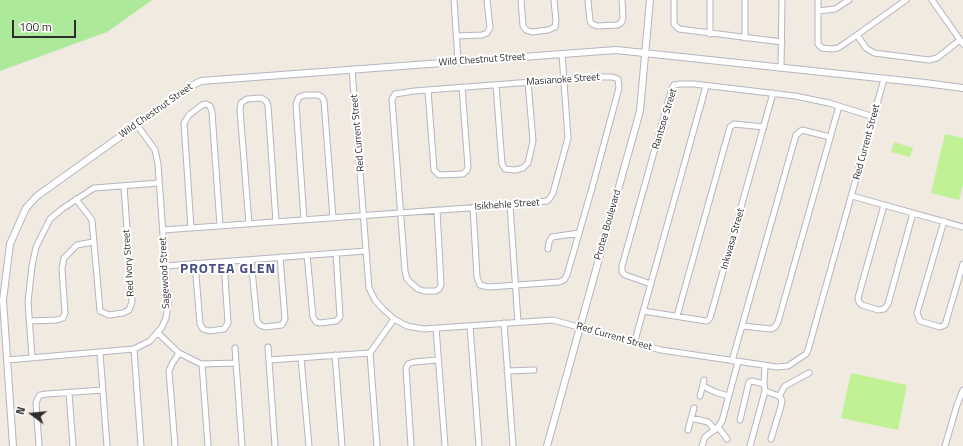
<!DOCTYPE html>
<html>
<head>
<meta charset="utf-8">
<style>
	body { margin:0 }
	#map { position:relative; width:963px; height:446px; overflow:hidden; background:#f0eae0; font-family:"Titillium Web",sans-serif }
	canvas { display:block }
	.north { position:absolute; left:12px; top:394px; width:40px; height:40px; -webkit-text-stroke:3px #fff; paint-order:stroke; rotate:286deg; font-size:11px; font-weight:700; line-height:16px; text-align:center; color:#2e2e2e }
	.north::after { content:''; display:block; margin:auto; width:14px; height:18px; background:#2e2e2e; clip-path:polygon(50% 0,100% 100%,50% 72%,0 100%) }
	.scale { position:absolute; left:12px; top:20px; width:64px; height:18px; box-sizing:border-box; border:2px solid #2e2e2e; border-top:0; padding-left:5px; font-size:12px; line-height:14px; white-space:nowrap; color:#2e2e2e; -webkit-text-stroke:3px #fff; paint-order:stroke }
</style>
</head>
<body>
<div id="map">
<canvas width="963" height="446"></canvas>
<div class="north">N</div>
<div class="scale">100 m</div>
</div>
<script>
const context = document.querySelector('canvas').getContext('2d');
context.lineJoin = 'round';
function fillPath(path, color) { context.fillStyle = color; context.fill(path, 'evenodd'); }
const shape = rows => new Path2D(rows.map(r => 'M' + r).join(''));
function strokePath(path, color, width, dash) { context.strokeStyle = color; context.lineWidth = width; context.lineCap = dash ? 'butt' : 'round'; context.setLineDash(dash || []); context.stroke(path); }
function write(font, color, halo, rows, align = 'center') {
  context.font = font + ' "Titillium Web",sans-serif'; context.lineWidth = 4; context.setLineDash([]); context.textBaseline = 'middle'; context.strokeStyle = halo; context.fillStyle = color; for (const [text, x, y, turn = 0] of rows) {
    context.save(); context.translate(x, y); context.rotate((+turn || 0) * Math.PI / 180); context.textAlign = isNaN(turn) ? turn : align; if (halo) context.strokeText(text, 0, 0); context.fillText(text, 0, 0); context.restore();
  }
}
const green = shape([
	[0,0,152,0,107,32,0,71]
]);
const pitch = shape([
	[945,134,963,138,963,185,959,200,931,193],
	[894,142,913,148,910,157,891,152],
	[851,373,907,385,898,430,841,418]
]);
const minor = shape([
	[454,0,458,61],
	[521,0,523,26,526,30,532,32,548,30,555,27,556,21,554,0],
	[588,0,590,21,592,24,597,26,617,25,621,23,623,18,622,0],
	[674,0,674,24,679,29,782,42],
	[710,0,710,34],
	[745,0,745,38],
	[818,0,818,44,822,48,832,49,838,48,847,42,906,0],
	[932,0,963,44],
	[818,11,835,9,849,0],
	[857,35,866,48,874,53,929,60,937,58,960,40],
	[457,36,482,35,487,33,490,28,487,0],
	[781,68,782,0],
	[352,69,369,288,375,300,383,309,394,319,407,326,424,329,553,320,661,350,777,367,788,366,806,354,808,350,884,79],
	[496,85,502,164,505,169,515,170,523,168,528,163,533,141,528,82],
	[428,90,434,170,439,175,463,174,467,170,468,167,462,87],
	[852,196,963,227],
	[76,199,92,220,100,311,109,315,123,313,129,310,132,302,124,186],
	[510,205,518,322],
	[884,205,858,298,859,302,862,305,878,310,884,309,888,304,913,213],
	[437,210,441,285,439,289,436,291,424,291,418,289,411,283,407,279,405,271,392,99,395,94,414,91,597,77,612,77,618,79,619,88,592,188,567,275,564,280,559,282,489,287,480,285,477,277,473,207],
	[304,220,296,104,299,97,305,95,318,95,322,97,324,101,333,218],
	[944,221,917,313,920,321,940,327,945,325,963,264],
	[249,224,240,110,241,103,247,99,261,98,266,101,268,105,276,222],
	[191,228,184,123,189,115,202,105,206,104,210,106,212,112,220,226],
	[163,230,510,205,547,201,550,198,553,193,568,138,562,54],
	[548,249,549,242,552,237,579,233],
	[307,255,313,317,316,322,320,323,336,321,340,317,336,253],
	[251,260,257,321,260,325,265,327,282,325,285,319,280,257],
	[195,263,200,324,203,329,209,331,224,329,228,323,224,262],
	[165,266,366,251],
	[651,284,625,275,622,272,622,266,672,88,674,85,680,84,694,84,795,96,829,103,874,117],
	[643,311,700,320,707,321,710,318,773,93],
	[677,316,730,127,734,124,764,127],
	[30,321,57,320,63,318,65,313,62,268,64,258,77,245,93,242],
	[504,323,513,446],
	[470,326,479,446],
	[742,326,771,329,775,327,778,322,839,106],
	[436,328,445,446],
	[158,333,179,353,199,363,202,364,236,363],
	[634,344,706,86],
	[268,347,275,446],
	[235,348,242,446],
	[134,349,141,446],
	[100,353,107,446],
	[335,355,342,446],
	[32,357,28,302,32,266,36,247,50,219,62,209,94,188,159,183],
	[301,358,309,446],
	[7,360,134,349,150,341,162,327,166,318,168,305,158,164,155,150,137,125],
	[269,360,370,353],
	[732,361,796,135,802,130,830,137],
	[202,364,208,446],
	[507,371,534,370],
	[703,386,715,392,728,396],
	[765,391,779,396,782,400,781,406,771,439],
	[69,393,73,446],
	[700,396,704,380],
	[779,396,785,386,809,373],
	[691,418,708,422,715,430],
	[740,420,749,382,752,381,764,384],
	[718,427,727,439],
	[688,430,694,408],
	[39,446,36,403,38,398,40,395,47,394,103,390],
	[175,446,169,371,172,364,179,353],
	[377,446,370,353,394,319],
	[411,446,406,368,408,364,414,362,438,360],
	[702,446,705,437,718,427,722,421,738,362],
	[750,446,765,391,764,384,765,366],
	[945,446,957,405,963,390]
]);
const tertiary = shape([
	[13,446,3,300,10,244,26,208,37,196,191,86,201,81,616,50,925,83,963,88],
	[547,446,640,111,650,0]
]);
const streetNames = [
	["Wild Chestnut Street",482,60,-4],
	["Masianoke Street",563,80,-4],
	["Wild Chestnut Street",156,111,-35],
	["Rantsoe Street",665,119,-73],
	["Red Current Street",358,133,-95],
	["Red Current Street",867,142,-75],
	["Isikhehle Street",507,205,-4],
	["Protea Boulevard",608,225,-74],
	["Inkwasa Street",733,239,-74],
	["Red Ivory Street",129,263,-94],
	["Sagewood Street",165,273,-93],
	["Red Current Street",614,337,16]
];
const districtNames = [
	["PROTEA GLEN",228,270]
];
fillPath(green, '#ade99a');
fillPath(pitch, '#c1f195');
strokePath(minor, '#b4b5c2', 7);
strokePath(tertiary, '#b4b5c2', 8);
strokePath(minor, '#fff', 5);
strokePath(tertiary, '#fff', 6);
write('10px', '#2e2e2e', '#fff', streetNames);
context.letterSpacing = '1px';
write('bold 14px', '#4a4f83', '#fff', districtNames);
context.letterSpacing = '0px';
</script>
</body>
</html>
